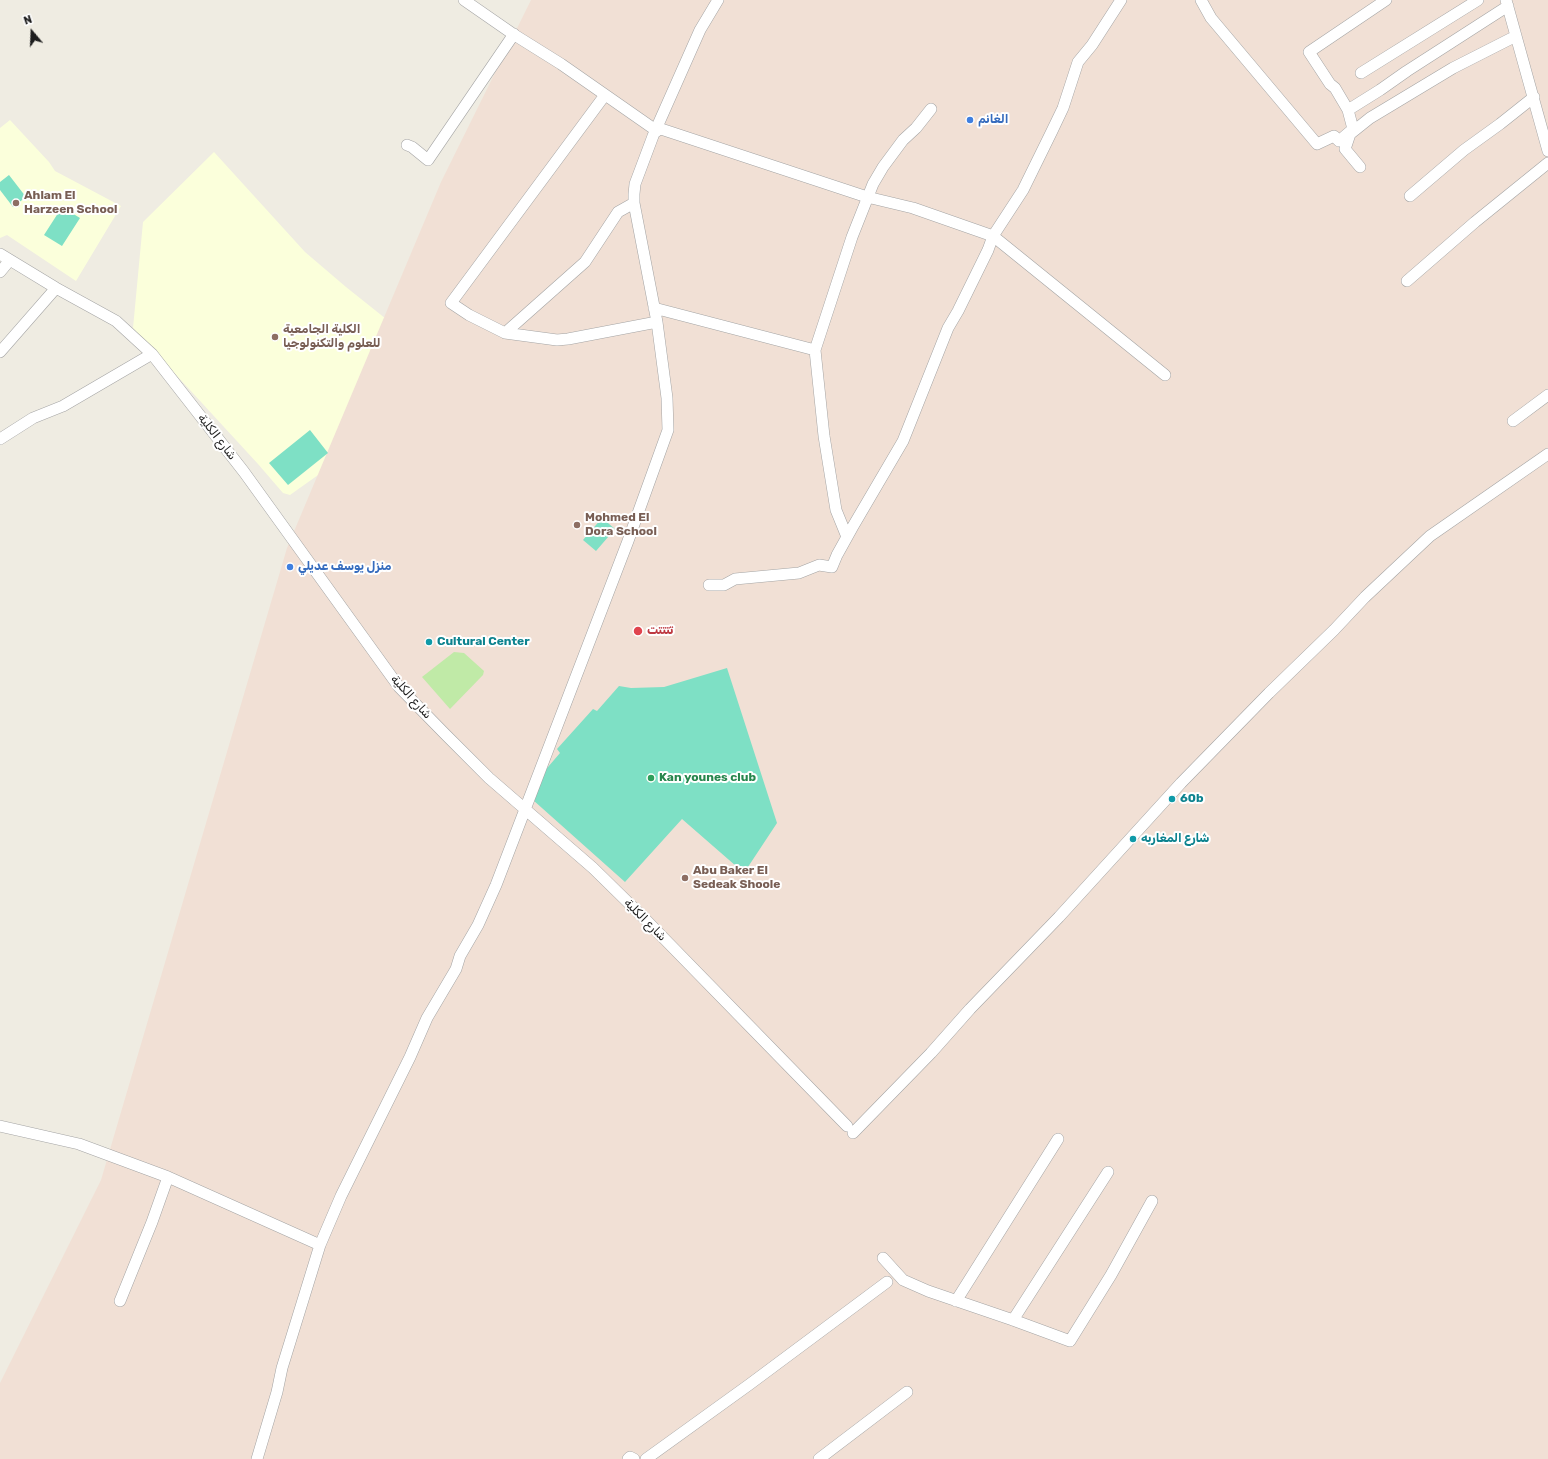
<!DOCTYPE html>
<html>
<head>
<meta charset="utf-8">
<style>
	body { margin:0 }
	#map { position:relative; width:1548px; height:1459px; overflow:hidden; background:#efece2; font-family:Rubik,sans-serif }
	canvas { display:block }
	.north { position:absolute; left:12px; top:12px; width:40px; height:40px; -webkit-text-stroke:3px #fff; paint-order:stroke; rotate:341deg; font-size:11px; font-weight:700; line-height:16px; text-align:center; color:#1d1d1d }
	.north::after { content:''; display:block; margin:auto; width:14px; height:18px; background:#1d1d1d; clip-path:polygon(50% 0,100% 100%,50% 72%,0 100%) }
</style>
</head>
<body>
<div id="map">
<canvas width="1548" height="1459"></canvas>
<div class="north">N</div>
</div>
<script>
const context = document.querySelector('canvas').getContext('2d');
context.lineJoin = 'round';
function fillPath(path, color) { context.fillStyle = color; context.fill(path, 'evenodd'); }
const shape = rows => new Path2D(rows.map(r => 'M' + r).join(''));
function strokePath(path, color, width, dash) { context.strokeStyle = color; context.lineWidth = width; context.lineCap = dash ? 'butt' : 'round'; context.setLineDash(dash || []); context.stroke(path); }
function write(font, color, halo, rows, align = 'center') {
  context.font = font + ' Rubik,"Noto Naskh Arabic",sans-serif'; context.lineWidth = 4; context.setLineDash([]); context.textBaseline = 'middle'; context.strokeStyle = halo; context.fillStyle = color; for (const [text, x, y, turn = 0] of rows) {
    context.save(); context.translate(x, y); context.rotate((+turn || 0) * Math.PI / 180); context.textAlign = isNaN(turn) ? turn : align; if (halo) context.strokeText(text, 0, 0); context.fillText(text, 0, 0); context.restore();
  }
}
const education = shape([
	[10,120,49,162,55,171,121,206,76,281,7,235,0,238,0,128],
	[214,152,305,252,346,287,420,346,342,458,290,495,283,493,258,464,133,328,143,222]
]);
const military = shape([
	[531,0,1548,0,1548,1459,0,1459,0,1383,101,1180,287,548,441,182]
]);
const grass = shape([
	[454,652,464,653,484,671,483,675,450,709,422,677]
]);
const pitch = shape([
	[9,175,26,197,13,207,0,190,0,182],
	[62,207,80,218,62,246,44,235],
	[310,430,328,453,288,485,269,463],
	[602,518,615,529,596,551,583,540],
	[727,668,777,823,744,873,682,819,625,882,533,800,542,774,560,753,557,749,593,709,597,711,619,686,631,688,664,687]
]);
const minor = shape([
	[464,0,513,34,561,64,657,131],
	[1201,0,1211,18,1317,144,1334,136,1339,141,1353,129,1348,110,1335,88,1330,84,1309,52,1386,0],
	[1506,0,1548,151],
	[1361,73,1478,0],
	[605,95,451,303,469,315,505,333,557,340,568,339,657,322],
	[1348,110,1380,90,1407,71,1508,6],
	[658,128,867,197,913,208,993,236,1165,375],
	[407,145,412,147,428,160,514,34],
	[1360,167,1345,149,1350,134,1370,118,1453,68,1516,36],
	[1410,196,1464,150,1500,124,1534,97],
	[0,254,56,288,116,321,152,354,244,472,399,687,445,734,489,778,593,868,645,919,847,1126],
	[0,272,10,260],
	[1407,281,1475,222,1548,163],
	[654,308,815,350],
	[505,333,585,262,618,212,634,203],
	[0,352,56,288],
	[1513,421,1548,395],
	[0,439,33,418,63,406,152,354],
	[847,537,836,510,824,436,815,350,852,237,873,184,883,167,903,140,916,128,931,109],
	[709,585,724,585,735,579,799,573,819,565,832,567,837,555,852,528,903,441,948,328,958,311,988,250,993,236,1023,190,1052,131,1063,108,1078,62,1092,45,1121,0],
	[0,1126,79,1144,168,1177,320,1245],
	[853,1133,931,1053,970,1009,1059,917,1181,783,1269,693,1334,630,1365,597,1430,536,1548,454],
	[883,1258,903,1280,928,1291,1013,1320,1070,1341,1111,1275,1152,1201],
	[120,1301,152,1222,168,1177],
	[956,1301,1058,1139],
	[1013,1320,1108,1172],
	[257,1459,277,1392,282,1368,320,1245,341,1196,410,1057,427,1018,456,969,460,956,478,925,496,885,628,541,668,430,667,398,657,322,634,203,634,194,635,184,653,136,700,30,718,0],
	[628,1459,630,1457,634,1459],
	[646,1459,750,1384,887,1282],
	[819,1459,907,1392]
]);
const markers = [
	[970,120,4,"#3f7fe0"],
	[16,203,4,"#8d6e63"],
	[275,337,4,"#8d6e63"],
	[577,525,4,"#8d6e63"],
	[290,567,4,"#3f7fe0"],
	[638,631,5,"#e0444e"],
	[429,642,4,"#0f9aa8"],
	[651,778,4,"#2e9e5b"],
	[1172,799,4,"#0f9aa8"],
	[1133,839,4,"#0f9aa8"],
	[685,878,4,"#8d6e63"]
];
const shopNames = [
	["الغانم",978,120],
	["منزل يوسف عديلي",298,567]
];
const educationNames = [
	["Ahlam El",24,196],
	["Harzeen School",24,210],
	["الكلية الجامعية",283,330],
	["للعلوم والتكنولوجيا",283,344],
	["Mohmed El",585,518],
	["Dora School",585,532],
	["Abu Baker El",693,871],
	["Sedeak Shoole",693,885]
];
const streetNames = [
	["شارع الكلية",217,437,52],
	["شارع الكلية",411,697,48],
	["شارع الكلية",645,920,45]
];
const healthNames = [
	["تتتتت",647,631]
];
const cultureNames = [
	["Cultural Center",437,642],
	["60b",1180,799],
	["شارع المغاربه",1141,839]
];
const leisureNames = [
	["Kan younes club",659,778]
];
fillPath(education, '#fbffdb');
fillPath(military, '#f1e0d5');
fillPath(grass, '#c0eaa7');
fillPath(pitch, '#7ee0c5');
strokePath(minor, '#a4a4a4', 12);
strokePath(minor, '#fff', 11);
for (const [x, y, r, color] of markers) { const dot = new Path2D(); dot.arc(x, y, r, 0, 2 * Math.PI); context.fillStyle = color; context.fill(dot); strokePath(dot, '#fff', 1.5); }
write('bold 12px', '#366cbe', '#fff', shopNames, 'left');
write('bold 12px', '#785e54', '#fff', educationNames, 'left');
write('12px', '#1d1d1d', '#fff', streetNames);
write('bold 12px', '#be3a42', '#fff', healthNames, 'left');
write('bold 12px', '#0d838f', '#fff', cultureNames, 'left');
write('bold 12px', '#27864d', '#fff', leisureNames, 'left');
</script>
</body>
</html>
